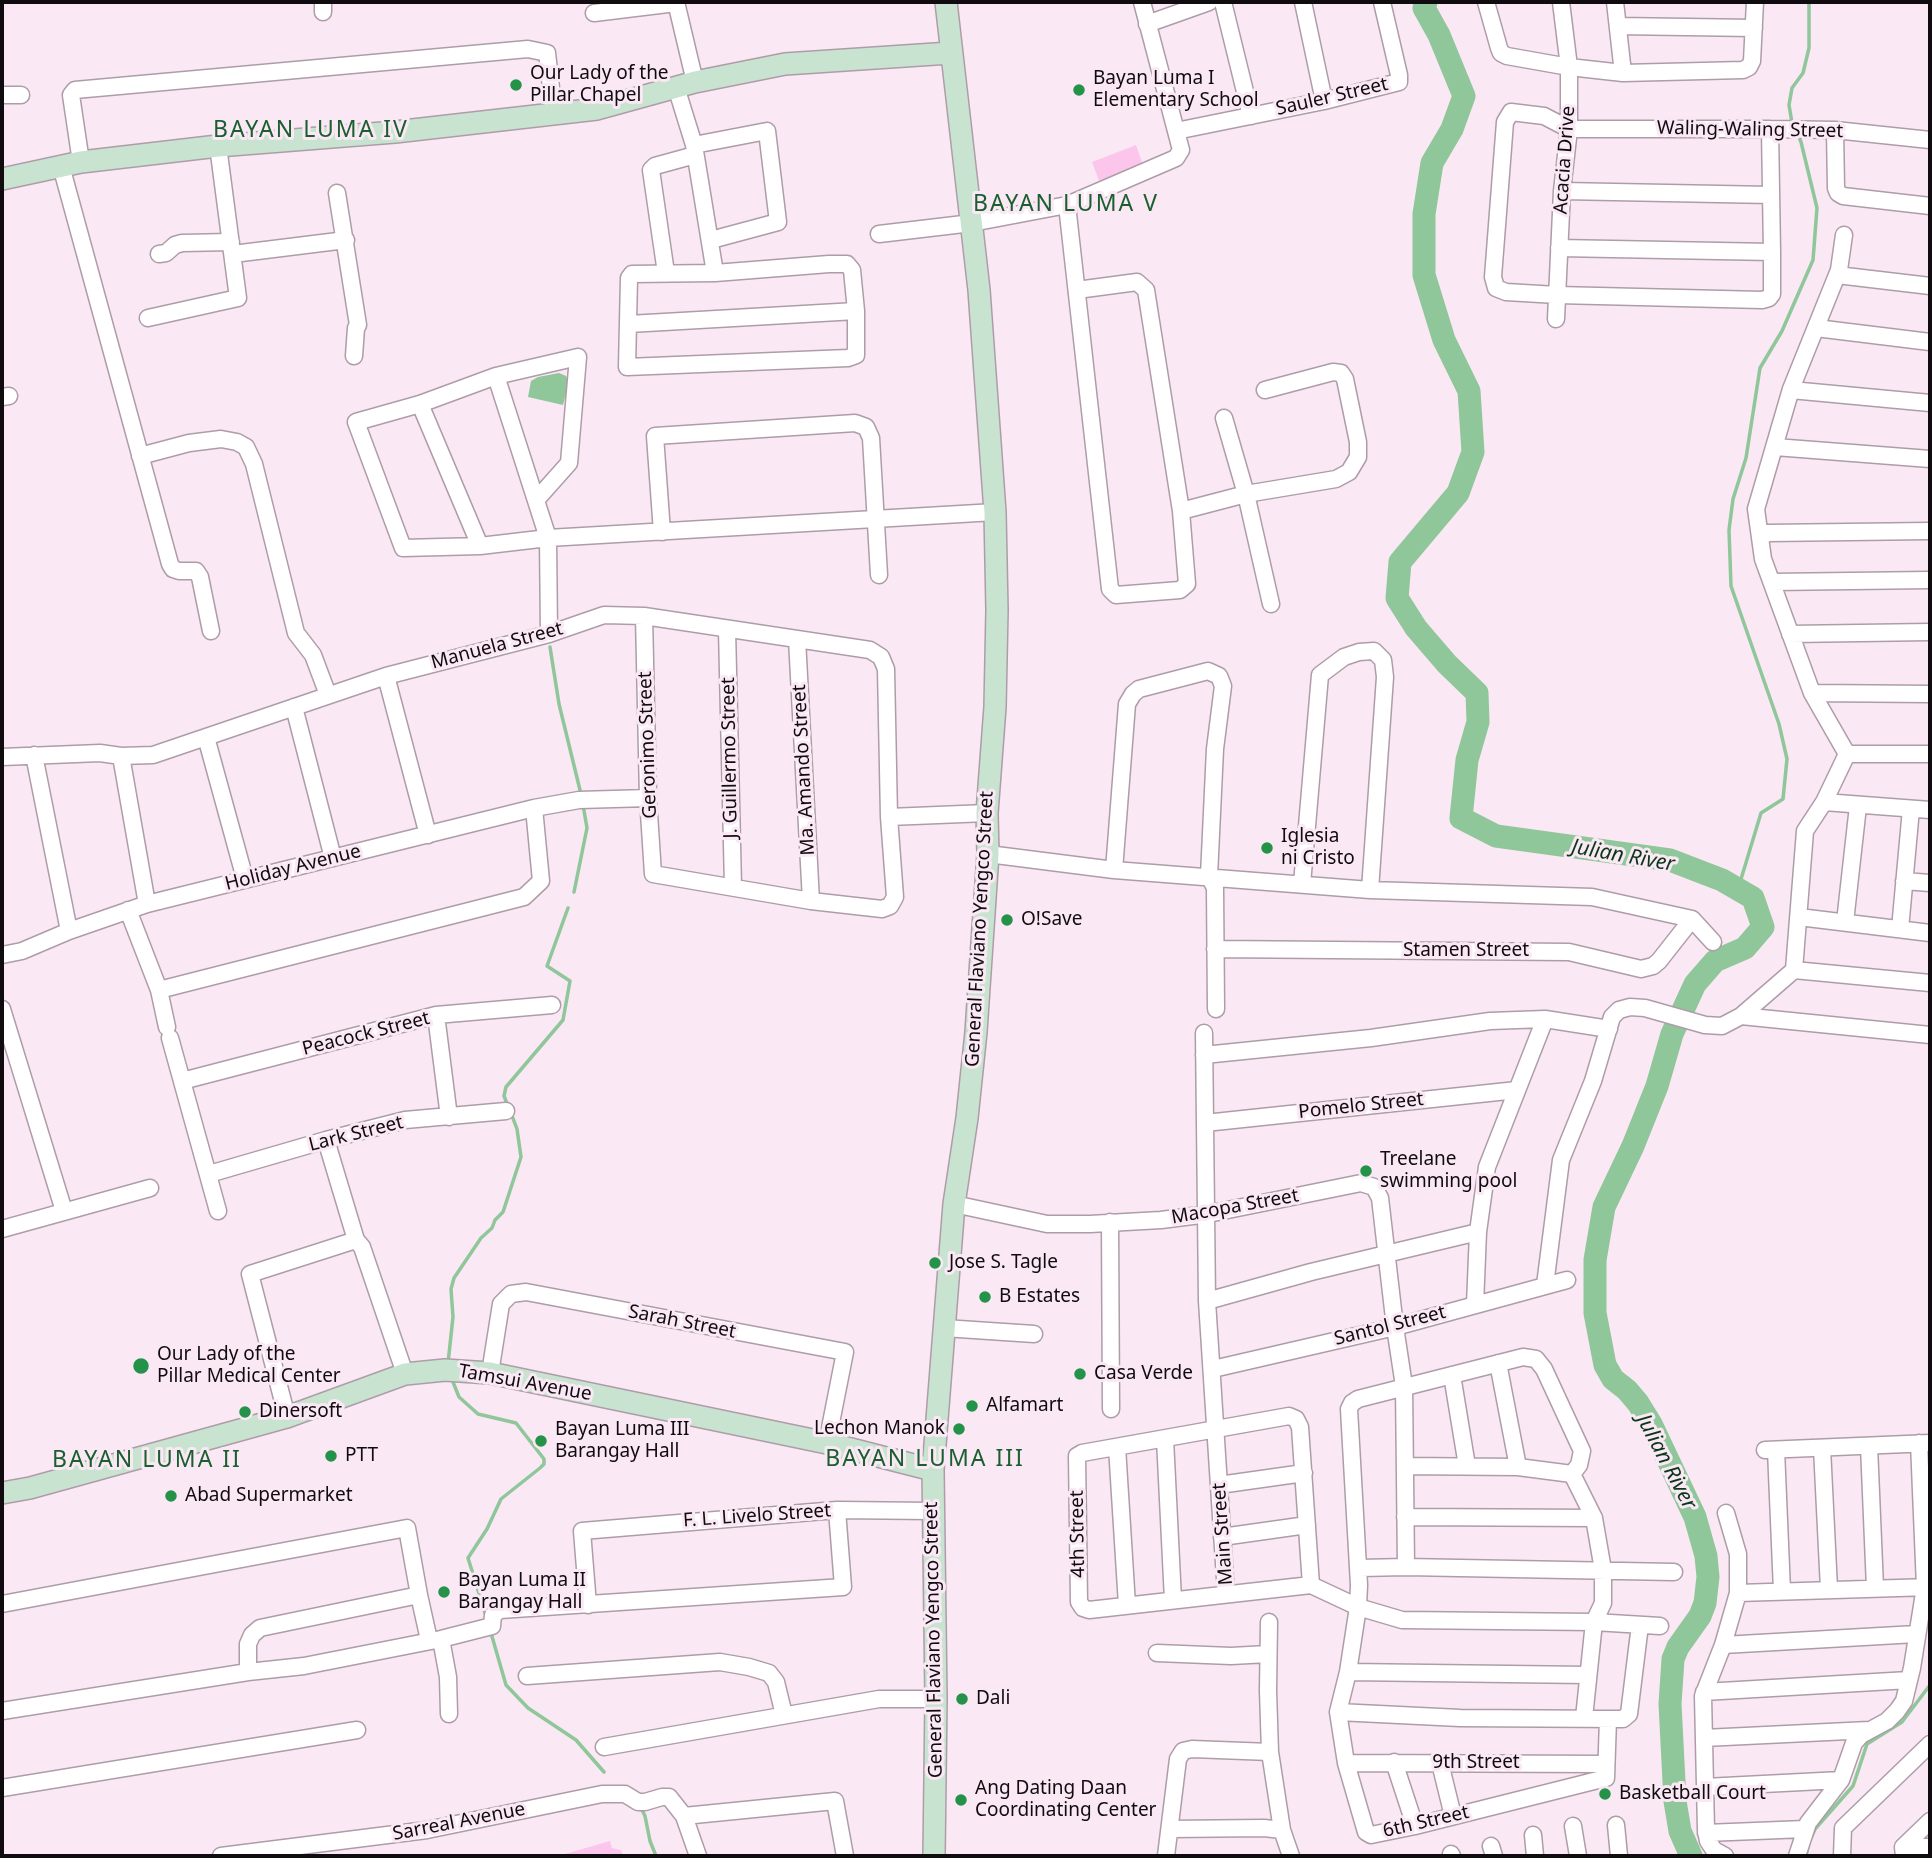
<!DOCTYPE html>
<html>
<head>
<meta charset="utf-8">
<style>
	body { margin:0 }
	#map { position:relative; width:1932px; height:1858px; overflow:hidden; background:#fae8f4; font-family:"Noto Sans",sans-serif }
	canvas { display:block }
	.frame { position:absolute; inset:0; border:4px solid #100b0f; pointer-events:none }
</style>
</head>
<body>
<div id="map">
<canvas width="1932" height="1858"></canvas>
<div class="frame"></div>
</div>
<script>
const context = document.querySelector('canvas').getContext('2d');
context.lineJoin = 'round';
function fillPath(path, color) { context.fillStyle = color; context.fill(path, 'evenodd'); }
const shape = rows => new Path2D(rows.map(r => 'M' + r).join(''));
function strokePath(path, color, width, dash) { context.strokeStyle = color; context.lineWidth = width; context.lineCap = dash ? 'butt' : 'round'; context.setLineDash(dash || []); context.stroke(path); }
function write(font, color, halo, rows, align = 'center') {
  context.font = font + ' "Noto Sans",sans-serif'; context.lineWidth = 6; context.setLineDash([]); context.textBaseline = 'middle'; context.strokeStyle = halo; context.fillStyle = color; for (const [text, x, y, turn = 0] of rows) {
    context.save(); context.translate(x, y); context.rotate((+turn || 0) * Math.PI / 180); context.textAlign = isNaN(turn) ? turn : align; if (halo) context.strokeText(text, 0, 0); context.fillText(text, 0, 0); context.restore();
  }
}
const green = shape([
	[1136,145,1143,165,1099,181,1092,162],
	[610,1841,612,1848,621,1850,623,1856,558,1856]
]);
const water = shape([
	[559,373,566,376,569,382,563,405,528,397,531,381,538,377]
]);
const stream = shape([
	[1792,123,1789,105,1792,88,1803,73,1809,48,1809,2],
	[550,647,559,704,580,790],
	[1738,889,1761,813,1783,799,1787,759,1779,724,1731,586,1729,530,1733,499,1746,458,1760,368,1782,331,1813,260,1817,208,1801,142,1797,133],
	[574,892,587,828,583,805],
	[508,1106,504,1096,506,1087,563,1020,570,981,547,966,568,908],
	[448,1363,453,1317,451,1289,454,1278,481,1238,492,1228,495,1220,503,1212,521,1157,517,1129,511,1113],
	[451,1377,459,1397,478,1414,516,1423,544,1459,544,1464,540,1468,501,1499,487,1529,468,1558,486,1616],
	[491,1633,506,1685,528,1708,576,1740,604,1772],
	[640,1806,645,1816,650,1841,656,1856],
	[1812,1836,1815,1829,1853,1786,1867,1744,1902,1722,1930,1685],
	[1806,1856,1808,1846]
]);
const river = shape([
	[1426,2,1424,8,1439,35,1464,96,1452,129,1432,163,1424,214,1424,275,1444,340,1469,391,1473,452,1458,493,1400,562,1397,598,1416,628,1447,664,1477,693,1478,722,1467,760,1461,818,1496,836,1670,860,1722,880,1753,898,1763,927,1745,948,1715,961,1695,984,1672,1034,1657,1086,1633,1146,1604,1207,1595,1260,1595,1313,1605,1365,1613,1379,1627,1390,1638,1403,1651,1424,1695,1517,1706,1556,1708,1577,1705,1603,1700,1616,1678,1647,1673,1659,1670,1704,1675,1801,1680,1831,1691,1856]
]);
const street = shape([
	[323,2,323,12],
	[676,2,695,82],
	[1223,2,1251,116],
	[1303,2,1324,101],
	[1486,2,1499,48,1501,53,1507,56,1569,67,1623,73,1743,70,1749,67,1752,61,1755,2],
	[1615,2,1623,73],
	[594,13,676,3],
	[1147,24,1209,2],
	[1618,26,1754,28],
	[676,87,694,145,715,273],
	[2,95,21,95],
	[1770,129,1772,252,1772,294,1769,298,1762,300,1557,295,1506,292,1496,288,1493,277,1505,122,1511,112,1544,116,1569,129,1770,129,1835,130,1930,140],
	[1835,130,1836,188,1838,193,1843,196,1930,206],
	[1176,131,1324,101,1399,82,1399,75,1382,2],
	[694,145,767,131,778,222,711,240],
	[81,162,71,95,75,90,528,49,547,53,554,114],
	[61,166,170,564,173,569,179,571,196,571,200,577,211,631],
	[1562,191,1771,195],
	[337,193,358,325,356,328,354,356],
	[1067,205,1110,589,1116,595,1180,590,1187,584,1181,511,1146,290,1137,282,1077,290],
	[879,234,972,223,1067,205,1176,158,1181,150,1142,2],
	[1559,248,1772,252],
	[159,254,166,253,175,245,182,243,231,242],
	[233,254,346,240],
	[829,264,847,264,852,270,856,311,856,355,848,358,627,367,629,278,632,274,715,273,829,264],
	[666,273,651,170,655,166,695,155],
	[1837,275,1930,286],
	[148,318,238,298,218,146],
	[1556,319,1562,191,1569,129,1569,67,1561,2],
	[629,324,856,311],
	[1816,328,1930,342],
	[496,376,548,538,995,512],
	[1791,390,1930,403],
	[2,397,9,396],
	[420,404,480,546],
	[1224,418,1246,494,1336,479,1349,472,1358,457,1358,442,1345,379,1341,373,1333,372,1265,390],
	[1775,447,1930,459],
	[140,456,189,443,221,439,237,442,246,447,254,464,296,633,313,655,328,695],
	[537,499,569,463,578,357,496,376,420,404,356,422,403,548,480,546,548,538,549,634],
	[1181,511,1246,494,1271,604],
	[662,532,655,436,855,423,866,427,871,438,879,575],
	[1762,537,1767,533,1930,531],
	[1772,582,1930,580],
	[727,629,733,887],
	[1790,634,1930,632],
	[797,639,811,901],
	[386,676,428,835],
	[1812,693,1930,694],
	[294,707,333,858],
	[206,737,245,879],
	[1847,754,1930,754],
	[34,755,69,931],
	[121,756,147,904],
	[2,757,100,753,121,756,153,755,386,676,549,634,604,615,644,616,870,650,881,657,886,669,889,817,895,897,890,906,882,909,811,901,653,874,648,798,644,616],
	[1824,802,1847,754,1812,693,1763,559,1756,509,1791,389,1839,270,1844,235],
	[534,808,579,800,648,798],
	[889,817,987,813],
	[988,854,1114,870,1370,890,1592,897,1692,919,1713,942],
	[1114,870,1127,704,1133,694,1139,689,1208,671,1219,676,1223,686,1215,749,1209,876],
	[1209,876,1215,888,1216,1009],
	[1904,881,1930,883],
	[1302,884,1320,675,1344,657,1359,652,1374,651,1383,660,1385,677,1370,890],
	[128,910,159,990,167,1027],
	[1799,917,1930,933],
	[1845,922,1858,806],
	[1900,929,1911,809],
	[1215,949,1569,952,1641,969,1653,966,1659,961,1692,919],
	[2,955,22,951,69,931,147,904,534,808,541,881,524,897,159,990],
	[1794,970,1930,983],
	[2,1009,64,1211],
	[436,1015,449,1117],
	[1741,1016,1930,1035],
	[1204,1033,1207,1301,1226,1594],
	[170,1038,218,1211],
	[1204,1055,1371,1038,1490,1021,1545,1019,1609,1029],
	[182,1081,436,1015,552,1005],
	[1205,1123,1517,1090],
	[326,1140,356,1240,362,1247,405,1374],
	[209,1174,326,1140,405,1120,506,1111],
	[954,1204,1047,1224,1090,1224,1161,1220,1208,1214,1361,1183,1374,1187,1380,1198,1395,1327,1404,1386,1406,1567],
	[1110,1222,1111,1409],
	[2,1229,150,1188],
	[1545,1285,1561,1160,1593,1081,1612,1017,1619,1010,1630,1007,1645,1008,1705,1025,1722,1026,1741,1016,1794,970,1805,831,1824,802,1930,810],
	[1207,1301,1311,1272,1478,1232],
	[1475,1305,1478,1232,1487,1167,1545,1019],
	[944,1328,1034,1334],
	[1498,1363,1518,1467],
	[1213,1369,1395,1327,1567,1280],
	[490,1373,501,1304,511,1294,526,1292,845,1352,827,1443],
	[1452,1375,1467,1466],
	[287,1417,250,1274,356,1240],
	[1165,1439,1173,1600],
	[1869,1446,1875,1588],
	[1117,1447,1127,1605],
	[1822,1448,1829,1589],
	[1765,1450,1930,1443],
	[1776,1450,1782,1591],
	[1405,1466,1518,1467,1572,1474,1594,1518,1603,1570,1603,1603,1594,1622,1584,1718],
	[1572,1474,1579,1465,1582,1451,1544,1369,1536,1359,1523,1357,1358,1399,1352,1403,1349,1409,1359,1585,1358,1607,1348,1672,1338,1712,1346,1763,1366,1832,1371,1835,1415,1826,1606,1778,1608,1719],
	[1219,1485,1304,1473],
	[1405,1517,1594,1518],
	[1222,1537,1307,1525],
	[1360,1568,1406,1567,1674,1572],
	[1311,1585,1300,1427,1296,1419,1289,1416,1082,1453,1077,1456,1079,1602,1083,1608,1089,1610,1311,1585,1358,1607,1402,1620,1594,1622,1660,1626],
	[1738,1593,1930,1587],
	[419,1595,429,1640],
	[2,1604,407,1528,419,1595,260,1628,252,1635,248,1644,248,1672],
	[588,1605,582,1531,837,1510,932,1511],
	[1269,1622,1268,1691,1270,1752,1282,1830,1291,1856],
	[441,1639,448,1677,449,1714],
	[1723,1645,1916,1634],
	[1157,1653,1231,1656,1268,1654],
	[1348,1672,1588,1675],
	[527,1676,720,1662,749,1667,769,1673,776,1682,784,1715],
	[1704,1692,1909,1680],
	[2,1711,248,1672,304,1666,441,1639,492,1626,493,1615,500,1610,843,1587,837,1510],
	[1338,1712,1460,1718,1623,1719,1629,1714,1640,1625],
	[1704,1738,1869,1730],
	[604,1747,879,1699,936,1699],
	[1394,1762,1415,1826],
	[1346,1763,1606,1764],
	[1440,1763,1453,1816],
	[1705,1787,1841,1780],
	[2,1788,357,1730],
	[684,1816,835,1801,845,1856],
	[1616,1825,1619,1856],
	[1573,1826,1578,1856],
	[1170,1829,1264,1828,1282,1830],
	[1706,1833,1805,1829],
	[1533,1835,1535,1856],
	[1491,1846,1494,1856],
	[1903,1847,1930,1847],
	[1451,1854,1452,1856],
	[221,1856,427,1830,602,1794,625,1794,638,1802,645,1802,662,1797,669,1797,684,1816,698,1856],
	[1166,1856,1178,1759,1183,1751,1192,1749,1270,1752],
	[1725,1856,1714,1850,1708,1841,1706,1830,1703,1696,1723,1645,1738,1593,1738,1554,1726,1513],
	[1797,1856,1808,1823,1841,1780,1854,1743,1861,1735,1887,1721,1897,1711,1904,1701,1912,1668,1925,1587,1919,1443],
	[1842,1856,1843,1828,1930,1744],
	[1904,1856,1903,1847,1930,1821]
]);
const secondary = shape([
	[2,179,81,162,218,146,395,132,597,109,695,82,785,64,950,53],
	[2,1493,30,1488,287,1417,405,1374,445,1370,490,1373,827,1443,933,1470],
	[934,1856,936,1699,933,1470,954,1204,967,1118,976,1032,988,854,987,813,995,707,997,610,995,512,979,290,946,2]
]);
const markers = [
	[516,85,7,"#25924a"],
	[1079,90,7,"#25924a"],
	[1267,848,7,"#25924a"],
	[1007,920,7,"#25924a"],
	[1366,1171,7,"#25924a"],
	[935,1263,7,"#25924a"],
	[985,1297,7,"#25924a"],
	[141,1366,9,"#25924a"],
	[1080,1374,7,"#25924a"],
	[972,1406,7,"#25924a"],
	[245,1412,7,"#25924a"],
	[959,1429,7,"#25924a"],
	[541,1441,7,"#25924a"],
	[331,1456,7,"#25924a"],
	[171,1496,7,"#25924a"],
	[444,1592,7,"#25924a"],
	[962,1699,7,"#25924a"],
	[1605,1794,7,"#25924a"],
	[961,1800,7,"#25924a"]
];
const poiNames = [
	["Our Lady of the",530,74],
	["Pillar Chapel",530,96],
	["Bayan Luma I",1093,79],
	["Elementary School",1093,101],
	["Iglesia",1281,837],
	["ni Cristo",1281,859],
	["O!Save",1021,920],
	["Treelane",1380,1160],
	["swimming pool",1380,1182],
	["Jose S. Tagle",949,1263],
	["B Estates",999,1297],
	["Our Lady of the",157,1355],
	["Pillar Medical Center",157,1377],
	["Casa Verde",1094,1374],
	["Alfamart",986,1406],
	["Dinersoft",259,1412],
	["Lechon Manok",945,1429,"right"],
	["Bayan Luma III",555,1430],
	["Barangay Hall",555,1452],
	["PTT",345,1456],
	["Abad Supermarket",185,1496],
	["Bayan Luma II",458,1581],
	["Barangay Hall",458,1603],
	["Dali",976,1699],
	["Ang Dating Daan",975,1789],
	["Coordinating Center",975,1811],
	["Basketball Court",1619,1794]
];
const streetNames = [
	["Sauler Street",1332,97,-13],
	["Waling-Waling Street",1750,130,1],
	["Acacia Drive",1565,160,-86],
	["Manuela Street",497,646,-15],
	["Geronimo Street",648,745,-92],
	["J. Guillermo Street",730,758,-91],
	["Ma. Amando Street",804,770,-93],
	["Holiday Avenue",293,868,-14],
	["General Flaviano Yengco Street",980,929,-87],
	["Stamen Street",1466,951],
	["Peacock Street",366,1034,-14],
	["Pomelo Street",1361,1106,-6],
	["Lark Street",356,1134,-14],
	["Macopa Street",1235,1207,-10],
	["Sarah Street",682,1322,11],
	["Santol Street",1390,1326,-14],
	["Tamsui Avenue",525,1383,10],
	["F. L. Livelo Street",757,1516,-4],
	["4th Street",1078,1534,-91],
	["Main Street",1223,1534,-94],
	["General Flaviano Yengco Street",934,1640,-91],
	["9th Street",1476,1763],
	["Sarreal Avenue",459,1822,-11],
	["6th Street",1426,1822,-13]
];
const waterNames = [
	["Julian River",1623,856,10],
	["Julian River",1666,1462,62]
];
const quarterNames = [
	["BAYAN LUMA IV",311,130],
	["BAYAN LUMA V",1066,204],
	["BAYAN LUMA III",925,1459],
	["BAYAN LUMA II",147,1460]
];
fillPath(green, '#fcc6ec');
fillPath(water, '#8fc69a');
strokePath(stream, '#8fc69a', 3.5);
strokePath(river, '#8fc69a', 23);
strokePath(street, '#ae9da8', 19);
strokePath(secondary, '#ae9da8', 24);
strokePath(street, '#fff', 16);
strokePath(secondary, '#c8e4d0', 21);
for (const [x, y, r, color] of markers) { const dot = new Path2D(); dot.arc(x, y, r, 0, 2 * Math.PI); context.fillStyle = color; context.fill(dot); strokePath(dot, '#fae8f4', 2.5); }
write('19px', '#100b0f', '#fae8f4', poiNames, 'left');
write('19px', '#100b0f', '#fae8f4', streetNames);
write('italic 21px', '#0c3619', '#fae8f4', waterNames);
context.letterSpacing = '2px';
write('23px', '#1b5e30', '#fae8f4', quarterNames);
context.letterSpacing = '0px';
</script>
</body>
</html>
